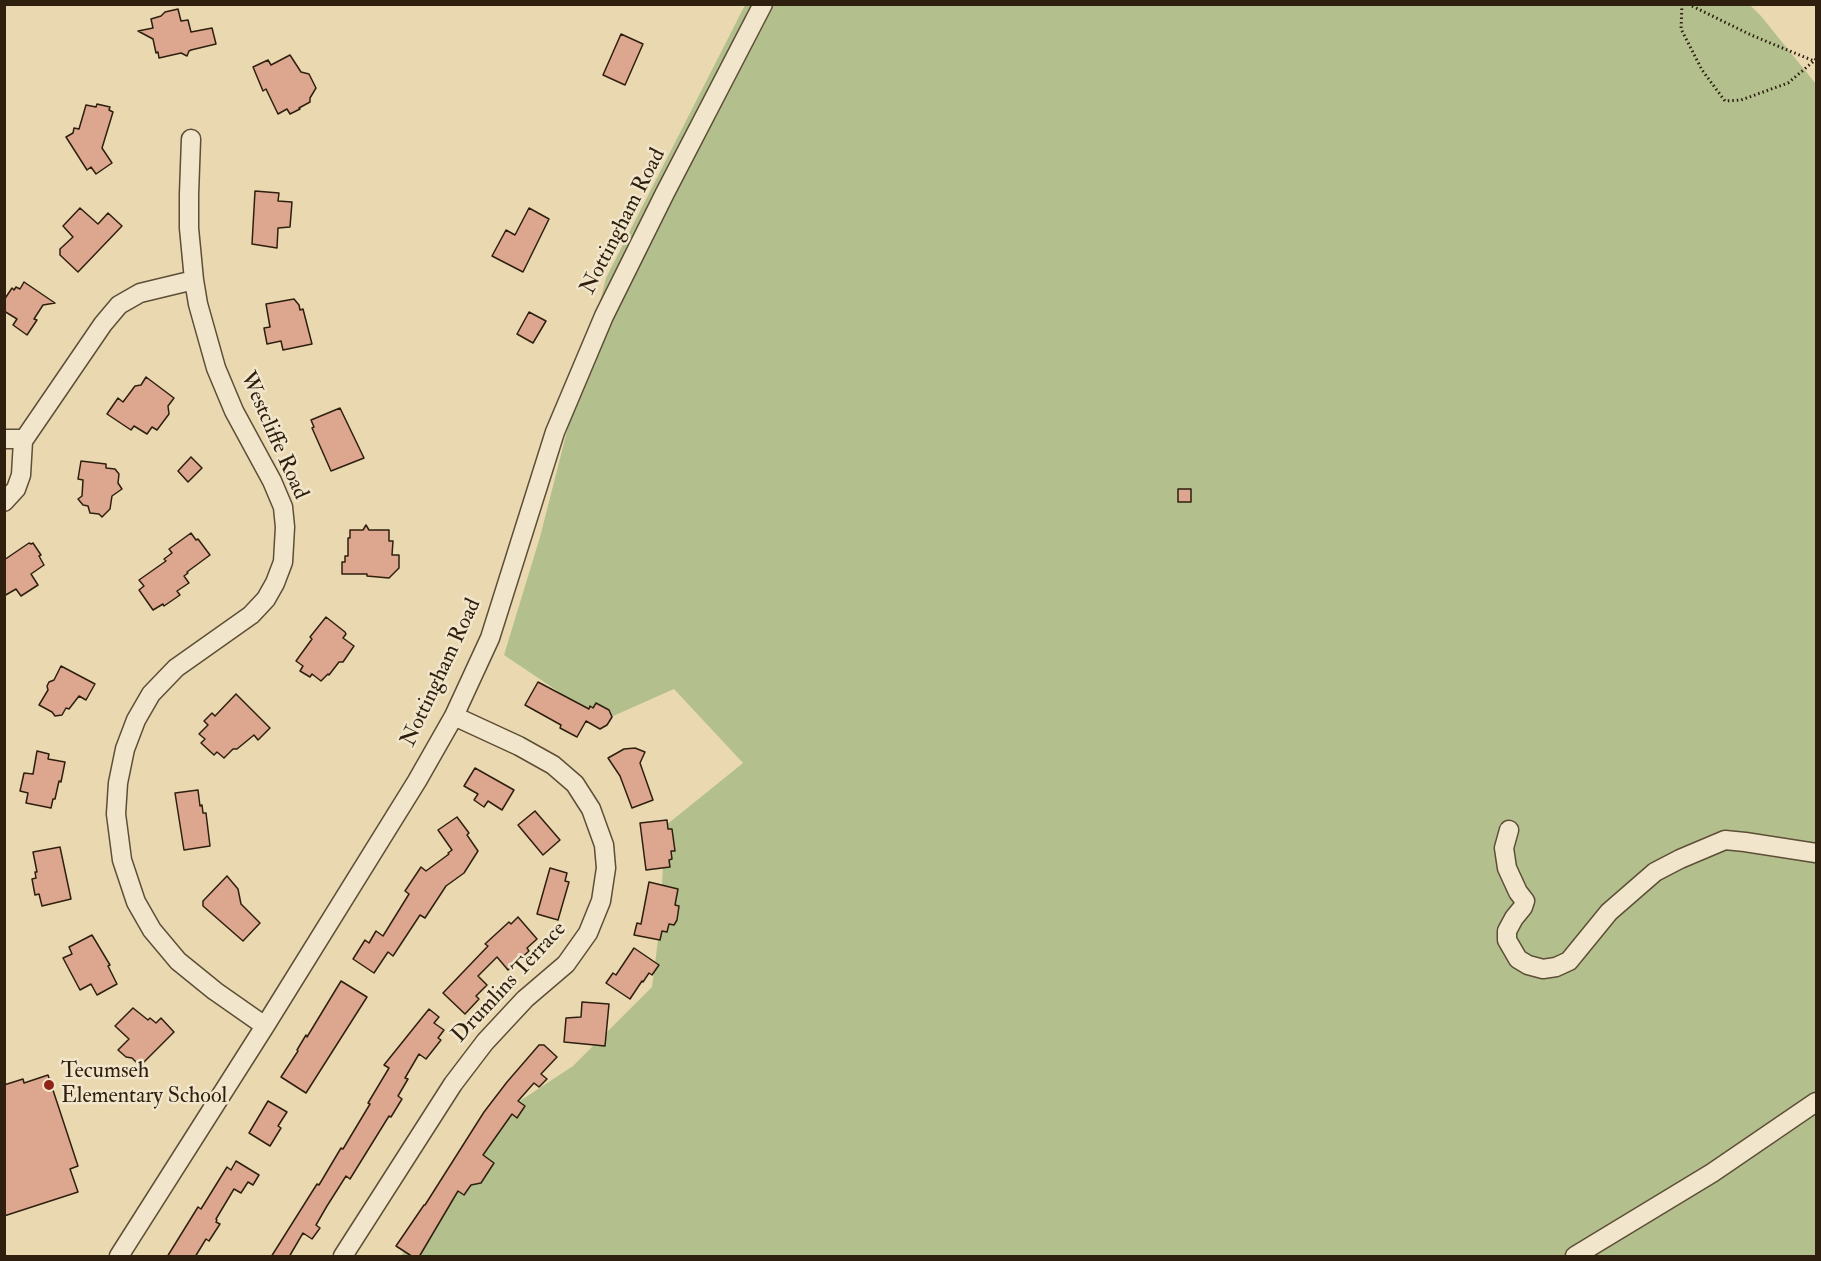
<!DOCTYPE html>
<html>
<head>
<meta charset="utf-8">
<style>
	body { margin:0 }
	#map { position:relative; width:1821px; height:1261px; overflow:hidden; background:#ead9b0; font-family:"IM FELL Double Pica",serif }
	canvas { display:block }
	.frame { position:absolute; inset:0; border:6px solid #2e1f0e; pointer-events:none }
</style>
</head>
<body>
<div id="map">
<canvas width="1821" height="1261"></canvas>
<div class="frame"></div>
</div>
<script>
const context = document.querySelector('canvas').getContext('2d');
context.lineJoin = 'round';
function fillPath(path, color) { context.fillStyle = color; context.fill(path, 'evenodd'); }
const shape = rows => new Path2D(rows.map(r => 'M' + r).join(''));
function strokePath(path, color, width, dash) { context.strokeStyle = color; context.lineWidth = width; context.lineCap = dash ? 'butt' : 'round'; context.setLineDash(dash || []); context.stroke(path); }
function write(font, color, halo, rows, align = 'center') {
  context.font = font + ' "IM FELL Double Pica",serif'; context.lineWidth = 5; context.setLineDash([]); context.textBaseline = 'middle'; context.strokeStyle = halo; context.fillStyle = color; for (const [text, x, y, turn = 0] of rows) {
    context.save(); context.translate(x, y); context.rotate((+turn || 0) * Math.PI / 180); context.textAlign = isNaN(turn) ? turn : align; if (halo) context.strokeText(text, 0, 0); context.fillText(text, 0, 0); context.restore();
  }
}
const green = shape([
	[1749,4,1761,16,1816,84,1816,1256,401,1256,503,1112,573,1066,652,987,660,924,665,826,743,763,674,689,602,721,504,655,540,537,606,278,745,5]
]);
const building = shape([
	[178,9,181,21,188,20,191,32,212,28,216,44,191,50,189,51,187,56,181,53,159,58,158,52,156,53,153,39,138,31,153,28,151,19,161,16,165,12,178,9],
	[621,34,643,44,625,85,603,75,621,34],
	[290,55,301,72,309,74,316,88,310,98,310,102,299,108,300,109,290,114,287,109,278,114,266,89,263,91,253,67,268,60,271,65,290,55],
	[97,104,110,107,109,110,113,112,102,148,112,163,96,174,91,167,87,170,66,137,73,133,74,128,79,129,86,105,96,107,97,104],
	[255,191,279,193,278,201,292,202,290,227,278,228,277,248,252,244,255,191],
	[80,208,98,224,108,213,122,226,78,272,60,255,60,249,73,237,63,226,80,208],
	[529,208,549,219,523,272,492,256,506,230,515,235,529,208],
	[24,282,55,303,43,305,34,319,37,320,27,335,13,325,17,319,4,311,4,300,12,288,14,290,16,287,20,289,24,282],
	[294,299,299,305,300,310,303,309,312,344,283,350,281,341,267,344,264,328,270,327,266,304,294,299],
	[529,312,546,321,533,343,517,334,529,312],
	[146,377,174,398,168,406,169,414,157,430,152,427,147,434,134,426,131,430,107,414,118,398,123,402,135,386,141,385,146,377],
	[340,408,364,458,331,471,312,428,314,427,311,420,340,408],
	[191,457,202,468,188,482,178,471,191,457],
	[81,461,106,464,106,468,115,469,119,474,118,483,122,489,112,496,110,509,102,517,99,514,90,513,88,506,83,505,78,499,82,496,83,480,78,479,81,461],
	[1178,489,1191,489,1191,502,1178,502,1178,489],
	[366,525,369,530,389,530,389,541,393,541,392,555,399,555,399,568,389,578,367,576,367,574,342,574,342,562,345,562,345,556,348,556,348,538,350,538,350,530,363,530,366,525],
	[191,533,196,540,198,539,210,555,187,572,188,573,184,576,189,583,177,591,180,595,164,606,163,604,153,610,139,590,144,586,139,580,166,561,164,559,172,553,169,549,191,533],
	[29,543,31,544,33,543,41,555,39,556,44,565,31,574,38,585,21,596,16,589,4,596,4,560,29,543],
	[326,617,345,632,346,634,343,638,354,646,343,662,339,662,329,675,328,674,321,681,312,674,310,677,300,671,303,666,296,661,312,639,310,637,326,617],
	[61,666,95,684,86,700,79,696,69,709,66,708,62,715,55,716,52,712,39,705,48,690,47,686,49,682,54,680,61,666],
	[538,682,589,709,590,706,593,708,596,703,609,710,612,717,607,725,600,729,586,721,577,737,560,728,561,725,525,705,538,682],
	[236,694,270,728,258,740,254,735,237,749,233,749,224,758,217,752,214,755,201,743,205,739,199,734,208,725,204,721,212,713,215,716,236,694],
	[635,748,645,752,640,763,653,800,632,808,620,776,608,758,624,749,635,748],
	[37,751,49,754,48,759,65,762,61,782,59,781,55,799,53,799,51,808,26,803,28,793,20,791,24,773,33,774,37,751],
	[475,768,514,790,502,810,488,801,484,807,474,800,478,794,464,786,475,768],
	[198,790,200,806,202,805,203,813,206,813,210,846,184,850,175,793,198,790],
	[535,811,560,840,543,855,518,825,535,811],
	[457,817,469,833,467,835,478,851,464,873,446,886,425,918,420,915,393,956,388,952,374,973,353,959,365,940,369,943,376,931,383,936,409,894,405,891,421,867,426,871,449,854,448,853,452,850,438,830,457,817],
	[667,820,668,829,672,829,675,851,671,851,672,859,669,860,670,867,646,870,640,823,667,820],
	[60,847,71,899,42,906,39,894,35,895,32,879,36,878,35,872,37,872,33,852,60,847],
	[550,868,567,873,565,881,569,882,558,920,537,914,550,868],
	[227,876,238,889,241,904,260,923,243,941,203,906,203,901,227,876],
	[649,882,678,889,675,905,679,906,677,920,674,925,669,924,667,932,662,931,660,940,634,935,637,923,641,924,649,882],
	[518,917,537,939,527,948,529,951,508,970,497,957,478,976,487,985,476,996,479,999,465,1014,443,993,488,946,485,944,509,922,511,924,518,917],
	[92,935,110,965,108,966,117,984,97,995,91,984,80,990,63,958,72,954,69,947,92,935],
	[634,948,659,965,652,975,649,973,643,982,642,981,630,999,606,983,613,973,616,975,634,948],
	[341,981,367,997,306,1093,281,1077,298,1051,297,1050,306,1035,307,1037,341,981],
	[582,1002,609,1004,605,1046,564,1042,566,1018,581,1017,582,1002],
	[133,1008,148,1020,150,1018,156,1023,161,1018,174,1032,140,1066,132,1058,126,1057,118,1050,129,1039,115,1026,133,1008],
	[429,1009,439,1017,434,1023,444,1030,438,1038,441,1040,426,1059,419,1054,405,1078,408,1079,398,1096,402,1099,391,1117,389,1116,350,1179,346,1176,327,1206,316,1225,320,1228,312,1239,303,1233,289,1257,271,1257,317,1184,319,1185,341,1148,343,1149,370,1104,368,1103,389,1068,384,1065,429,1009],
	[539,1045,544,1045,557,1057,541,1074,547,1079,539,1087,534,1083,518,1101,525,1106,517,1118,512,1114,483,1155,494,1163,481,1183,471,1185,464,1195,458,1191,419,1257,413,1257,396,1246,424,1205,425,1205,484,1112,507,1082,539,1045],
	[48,1075,78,1166,70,1169,78,1192,4,1216,4,1085,23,1079,24,1083,48,1075],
	[268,1101,287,1112,278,1126,281,1128,270,1146,249,1133,268,1101],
	[236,1161,259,1175,253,1185,248,1182,241,1193,234,1189,216,1219,217,1220,216,1222,220,1224,209,1241,206,1239,195,1257,167,1257,198,1207,201,1209,227,1167,231,1170,236,1161]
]);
const path = shape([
	[1682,4,1681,29,1702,70,1725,101,1741,100,1788,83,1814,61],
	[1688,4,1751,35,1814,61,1816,59]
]);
const minor = shape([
	[191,139,189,194,189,228,194,280,198,304,216,368,234,411,272,481,283,507,285,527,283,562,275,583,266,599,251,615,176,668,151,694,136,720,125,749,118,783,116,814,122,860,136,902,152,930,178,961,215,991,265,1026],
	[4,439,19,439,23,441,21,475,16,489,4,502],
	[23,441,103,324,119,305,140,293,194,280],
	[1509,830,1504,848,1507,868,1518,892,1525,901,1523,907,1514,918,1507,931,1507,940,1518,959,1528,965,1543,969,1556,967,1569,961,1609,912,1655,872,1680,859,1725,840,1745,842,1816,853],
	[119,1256,265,1026,417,781,454,716,490,638,555,432,604,316,665,193,763,4],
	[343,1256,453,1084,485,1042,525,999,566,964,588,933,601,901,606,868,604,845,591,809,575,784,553,765,519,746,454,716],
	[1575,1256,1712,1173,1816,1102]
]);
const markers = [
	[49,1085,6,"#8f2418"]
];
const streetNames = [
	["Nottingham Road",624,222,-63],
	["Westcliffe Road",273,436,66],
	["Nottingham Road",442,673,-65],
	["Drumlins Terrace",510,983,-47]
];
const poiNames = [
	["Tecumseh",61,1072],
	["Elementary School",61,1097]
];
fillPath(green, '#b3c08e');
fillPath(building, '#dca68f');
strokePath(building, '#2e1f0e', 1.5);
strokePath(minor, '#5d4e36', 21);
strokePath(path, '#2e1f0e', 3, [1.5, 3]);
strokePath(minor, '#f1e6cc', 18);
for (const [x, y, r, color] of markers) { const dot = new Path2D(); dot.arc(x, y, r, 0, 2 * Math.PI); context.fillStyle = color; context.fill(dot); strokePath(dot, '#f1e6cc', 2); }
write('22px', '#2e1f0e', '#f1e6cc', streetNames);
write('22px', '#2e1f0e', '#f1e6cc', poiNames, 'left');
</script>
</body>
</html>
